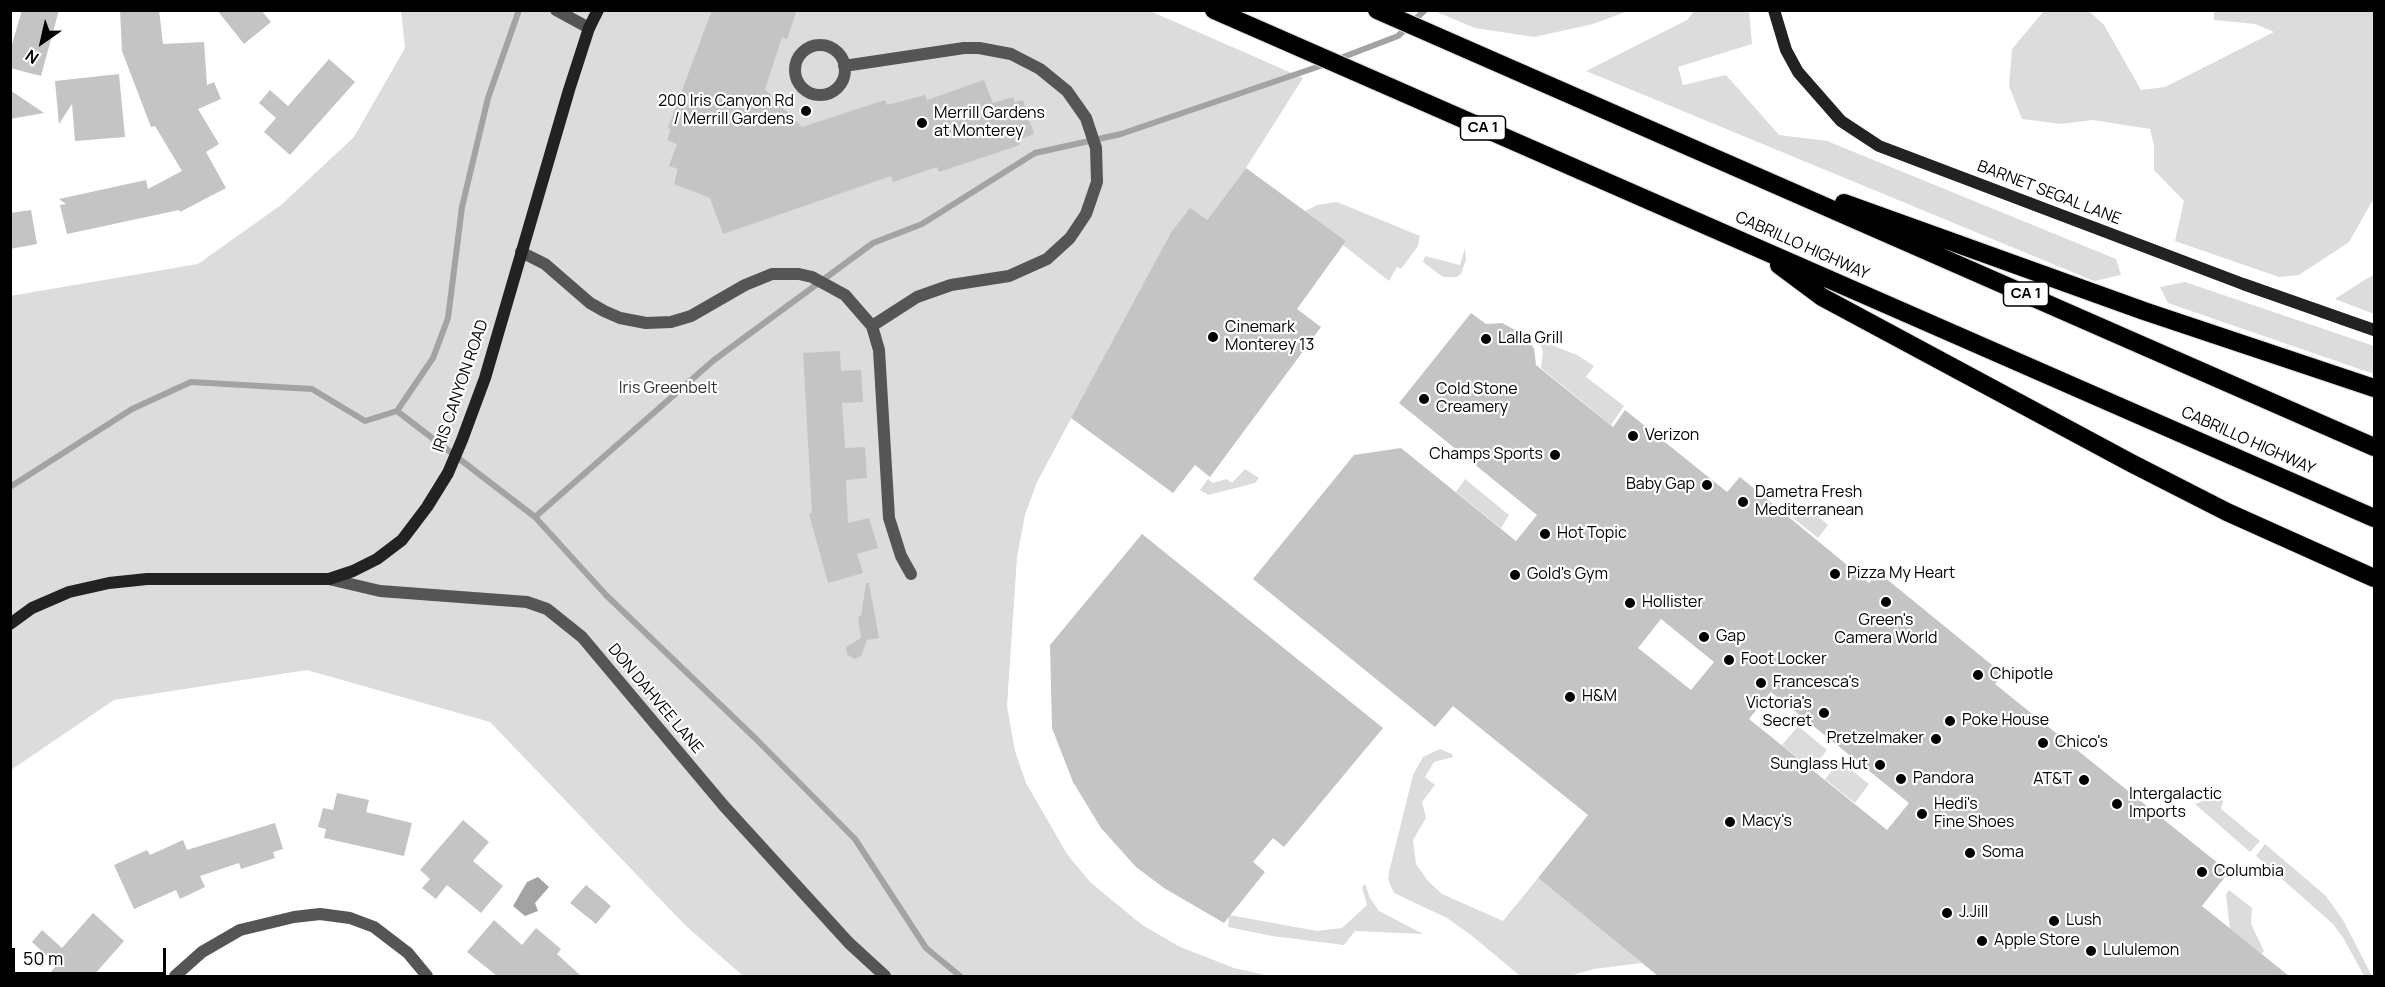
<!DOCTYPE html>
<html>
<head>
<meta charset="utf-8">
<style>
	body { margin:0 }
	#map { position:relative; width:2385px; height:987px; overflow:hidden; background:#fff; font-family:Manrope,sans-serif }
	canvas { display:block }
	.frame { position:absolute; inset:0; border:12px solid #000; pointer-events:none }
	.north { position:absolute; left:12px; top:12px; width:60px; height:60px; -webkit-text-stroke:4px #fff; paint-order:stroke; rotate:214deg; font-size:16px; font-weight:700; line-height:24px; text-align:center; color:#000 }
	.north::after { content:''; display:block; margin:auto; width:21px; height:27px; background:#000; clip-path:polygon(50% 0,100% 100%,50% 72%,0 100%) }
	.scale { position:absolute; left:12px; top:948px; width:154px; height:27px; box-sizing:border-box; border:3px solid #000; border-top:0; padding-left:8px; font-size:18px; line-height:21px; white-space:nowrap; color:#000; -webkit-text-stroke:4px #fff; paint-order:stroke }
</style>
</head>
<body>
<div id="map">
<canvas width="2385" height="987"></canvas>
<div class="frame"></div>
<div class="north">N</div>
<div class="scale">50 m</div>
</div>
<script>
const context = document.querySelector('canvas').getContext('2d');
context.lineJoin = 'round';
function fillPath(path, color) { context.fillStyle = color; context.fill(path, 'evenodd'); }
const shape = rows => new Path2D(rows.map(r => 'M' + r).join(''));
function strokePath(path, color, width, dash) { context.strokeStyle = color; context.lineWidth = width; context.lineCap = dash ? 'butt' : 'round'; context.setLineDash(dash || []); context.stroke(path); }
function write(font, color, halo, rows, align = 'center') {
  context.font = font + ' Manrope,sans-serif'; context.lineWidth = 4.5; context.setLineDash([]); context.textBaseline = 'middle'; context.strokeStyle = halo; context.fillStyle = color; for (const [text, x, y, turn = 0] of rows) {
    context.save(); context.translate(x, y); context.rotate((+turn || 0) * Math.PI / 180); context.textAlign = isNaN(turn) ? turn : align; if (halo) context.strokeText(text, 0, 0); context.fillText(text, 0, 0); context.restore();
  }
}
const green = shape([
	[1695,10,1749,11,1752,44,1678,67,1683,85,1726,75,1779,135,1827,141,2116,259,2121,275,2094,281,1586,71,1687,20],
	[401,11,1150,11,1303,78,1246,168,1207,220,1170,234,1037,482,1025,515,1017,557,1007,706,1015,751,1026,783,1067,854,1090,882,1141,924,1178,946,1234,968,1270,976,743,976,685,925,490,722,307,670,114,700,11,770,10,296,198,264,281,205,354,137,405,48],
	[1434,11,1628,11,1593,24,1534,37,1475,28],
	[2044,11,2089,11,2104,25,2141,90,2165,87,2274,32,2255,24,2214,20,2214,11,2374,11,2374,198,2349,242,2299,275,2279,277,2175,241,2184,201,2154,170,2154,146,2150,129,2093,120,2061,124,2022,119,2009,86,2012,49],
	[1337,202,1420,236,1418,246,1401,269,1397,267,1389,281,1343,245,1346,241,1305,211,1317,205],
	[1465,248,1466,259,1461,274,1457,277,1443,277,1423,262,1425,256,1460,265],
	[2374,275,2374,314,2335,299,2366,279],
	[2185,282,2374,346,2374,374,2168,303,2160,287],
	[1539,340,1577,355,1594,366,1586,377,1624,406,1611,425,1541,368,1543,352],
	[1245,469,1259,478,1255,483,1208,495,1200,490,1208,479,1213,483,1227,479,1232,483],
	[1465,479,1509,515,1501,528,1456,492],
	[1803,503,1828,525,1818,538,1792,517],
	[1798,726,1827,750,1812,769,1782,745],
	[1440,749,1452,754,1453,757,1434,762,1425,777,1435,785,1422,802,1426,818,1413,840,1416,864,1428,881,1442,894,1503,921,1538,878,1642,963,1594,969,1570,976,1520,976,1471,935,1447,918,1394,893,1388,880,1389,872,1413,775,1423,757],
	[1840,761,1869,784,1855,803,1825,779],
	[2216,796,2223,801,2221,809,2260,841,2250,852,2195,804],
	[2265,844,2326,896,2343,920,2372,976,2364,976,2344,939,2333,924,2256,856],
	[1365,884,1370,898,1379,911,1423,934,1355,931,1344,945,1272,936,1228,927,1229,915,1317,931,1342,928,1367,905,1362,887],
	[2229,890,2252,908,2251,924,2264,951,2261,954,2230,929,2226,895]
]);
const water = shape([
	[538,877,549,887,535,903,538,911,525,916,513,906,527,882]
]);
const stream = shape([
	[1338,59,1398,36,1425,10],
	[397,411,535,517,606,595,756,739,855,839,926,948,960,976],
	[10,487,132,409,191,382,312,389,365,421,397,411,433,358,448,318,462,207,488,98,519,10],
	[535,517,714,360,873,243,922,224,1035,153,1121,134,1326,64]
]);
const building = shape([
	[22,10,59,10,41,76,10,68,10,51],
	[120,10,159,10,163,44,204,42,207,85,214,82,221,99,198,109,219,144,206,152,226,188,180,212,179,210,67,234,60,205,66,204,59,199,146,180,148,189,182,171,155,126,151,127,122,51],
	[217,10,261,10,271,22,244,44],
	[712,10,797,10,787,39,782,37,765,89,802,127,885,100,887,105,925,95,927,100,984,80,993,103,1013,97,1015,102,1023,100,1034,134,1018,140,1020,145,939,172,937,167,893,182,891,176,723,234,710,198,674,184,678,169,669,166,677,144,667,140,671,129,668,128],
	[329,59,355,82,290,155,264,132,276,118,259,103,270,90,288,106],
	[119,74,125,137,75,141,72,104,59,124,55,81],
	[10,90,44,113,10,119],
	[1246,168,1346,241,1297,309,1321,327,1210,477,1195,465,1173,493,1071,418,1170,234,1190,208,1207,220],
	[31,210,37,244,10,249,10,213],
	[1471,313,1486,324,1502,323,1521,333,1534,348,1536,365,1613,427,1625,410,1727,492,1740,477,1869,583,1878,572,2003,674,1995,684,2229,872,2202,906,2289,976,1658,976,1538,878,1588,815,1453,706,1435,727,1253,579,1354,455,1401,448,1516,541,1537,515,1399,403],
	[1661,619,1714,662,1691,690,1638,648],
	[1771,692,1909,803,1887,830,1749,719],
	[840,351,841,371,861,370,863,402,842,403,845,448,865,447,867,478,846,480,848,523,869,518,878,548,857,554,863,573,828,583,809,514,812,513,803,353],
	[1142,534,1383,728,1284,847,1273,838,1253,862,1265,872,1224,923,1164,888,1136,867,1101,828,1073,782,1052,728,1050,645],
	[866,583,869,583,879,638,867,640,861,656,854,659,847,654,846,647,861,638,858,617,861,616],
	[337,793,369,800,366,812,412,823,404,856,324,838,326,829,318,827,323,808,333,810],
	[463,820,489,842,473,861,503,886,481,913,447,885,436,899,422,888,430,879,420,870],
	[275,823,283,849,273,852,275,858,241,869,239,863,200,876,205,887,180,899,176,890,134,909,114,865,147,850,150,855,183,840,187,850],
	[586,885,611,906,596,924,570,903],
	[93,913,124,941,93,976,47,976,57,965,32,942,42,930,62,948],
	[494,920,522,945,536,928,561,949,557,954,581,976,497,976,467,952]
]);
const street = shape([
	[556,10,589,28],
	'795 70a25 25 0 1 1 50 0a25 25 0 1 1-50 0Z',
	[844,66,964,48,979,48,1011,54,1040,69,1067,91,1086,118,1096,148,1097,182,1086,214,1070,238,1047,259,1009,276,951,285,917,297,872,326],
	[521,252,545,264,590,303,604,311,620,318,646,323,671,322,691,316,745,285,772,274,799,274,812,277,845,295,872,326,879,350,889,518,901,556,911,574],
	[329,579,380,591,527,602,547,609,582,637,724,806,849,943,885,976],
	[175,976,202,952,240,930,294,917,320,914,350,918,374,927,408,953,427,976]
]);
const secondary = shape([
	[1774,10,1786,50,1798,72,1841,121,1879,146,2243,284,2374,330],
	[10,624,32,608,69,592,109,583,147,579,329,579,353,571,377,559,402,540,427,507,448,473,462,440,485,378,569,90,589,28,598,10]
]);
const highway = shape([
	[1214,10,2374,518],
	[1377,10,2374,447],
	[1844,203,2144,311,2374,388],
	[1779,265,1822,297,2131,463,2227,512,2374,578]
]);
const markers = [
	[806,111,6,"#000"],
	[922,123,6,"#000"],
	[1213,337,6,"#000"],
	[1486,339,6,"#000"],
	[1424,399,6,"#000"],
	[1633,436,6,"#000"],
	[1555,455,6,"#000"],
	[1707,485,6,"#000"],
	[1743,502,6,"#000"],
	[1545,534,6,"#000"],
	[1835,574,6,"#000"],
	[1515,575,6,"#000"],
	[1886,602,6,"#000"],
	[1630,603,6,"#000"],
	[1704,637,6,"#000"],
	[1729,660,6,"#000"],
	[1978,675,6,"#000"],
	[1761,683,6,"#000"],
	[1570,697,6,"#000"],
	[1824,713,6,"#000"],
	[1950,721,6,"#000"],
	[1936,739,6,"#000"],
	[2043,743,6,"#000"],
	[1880,765,6,"#000"],
	[1901,779,6,"#000"],
	[2084,780,6,"#000"],
	[2117,804,6,"#000"],
	[1922,814,6,"#000"],
	[1730,822,6,"#000"],
	[1970,853,6,"#000"],
	[2202,872,6,"#000"],
	[1947,913,6,"#000"],
	[2054,921,6,"#000"],
	[1982,941,6,"#000"],
	[2091,951,6,"#000"]
];
const shields = [
	[1483,128,45],
	[2026,294,45]
];
const shieldNames = [
	["CA 1",1483,128],
	["CA 1",2026,294]
];
const poiNames = [
	["200 Iris Canyon Rd",794,102,"right"],
	["/ Merrill Gardens",794,120,"right"],
	["Merrill Gardens",934,114],
	["at Monterey",934,132],
	["Cinemark",1225,328],
	["Monterey 13",1225,346],
	["Lalla Grill",1498,339],
	["Cold Stone",1436,390],
	["Creamery",1436,408],
	["Verizon",1645,436],
	["Champs Sports",1543,455,"right"],
	["Baby Gap",1695,485,"right"],
	["Dametra Fresh",1755,493],
	["Mediterranean",1755,511],
	["Hot Topic",1557,534],
	["Pizza My Heart",1847,574],
	["Gold's Gym",1527,575],
	["Hollister",1642,603],
	["Green's",1886,621,"center"],
	["Camera World",1886,639,"center"],
	["Gap",1716,637],
	["Foot Locker",1741,660],
	["Chipotle",1990,675],
	["Francesca's",1773,683],
	["H&M",1582,697],
	["Victoria's",1812,704,"right"],
	["Secret",1812,722,"right"],
	["Poke House",1962,721],
	["Pretzelmaker",1924,739,"right"],
	["Chico's",2055,743],
	["Sunglass Hut",1868,765,"right"],
	["Pandora",1913,779],
	["AT&T",2072,780,"right"],
	["Intergalactic",2129,795],
	["Imports",2129,813],
	["Hedi's",1934,805],
	["Fine Shoes",1934,823],
	["Macy's",1742,822],
	["Soma",1982,853],
	["Columbia",2214,872],
	["J.Jill",1959,913],
	["Lush",2066,921],
	["Apple Store",1994,941],
	["Lululemon",2103,951]
];
const streetNames = [
	["BARNET SEGAL LANE",2049,193,21],
	["CABRILLO HIGHWAY",1802,246,24],
	["IRIS CANYON ROAD",461,386,-71],
	["CABRILLO HIGHWAY",2248,441,24],
	["DON DAHVEE LANE",655,699,50]
];
const parkNames = [
	["Iris Greenbelt",668,389]
];
fillPath(green, '#dcdcdc');
fillPath(water, '#a3a3a3');
strokePath(stream, '#a3a3a3', 6);
fillPath(building, '#c4c4c4');
strokePath(highway, '#dbdbdb', 20);
strokePath(street, '#555', 12);
strokePath(secondary, '#222', 12);
strokePath(highway, '#000', 18);
for (const [x, y, r, color] of markers) { const dot = new Path2D(); dot.arc(x, y, r, 0, 2 * Math.PI); context.fillStyle = color; context.fill(dot); strokePath(dot, '#fff', 2); }
for (const [x, y, w] of shields) { const box = new Path2D(); box.roundRect(x - w / 2, y - 12, w, 24, 4.5); context.fillStyle = '#fff'; context.fill(box); strokePath(box, '#000', 1.5); }
write('bold 15px', '#000', null, shieldNames);
write('16px', '#000', '#fff', poiNames, 'left');
write('16px', '#000', '#fff', streetNames);
write('16px', '#333', '#fff', parkNames);
</script>
</body>
</html>
